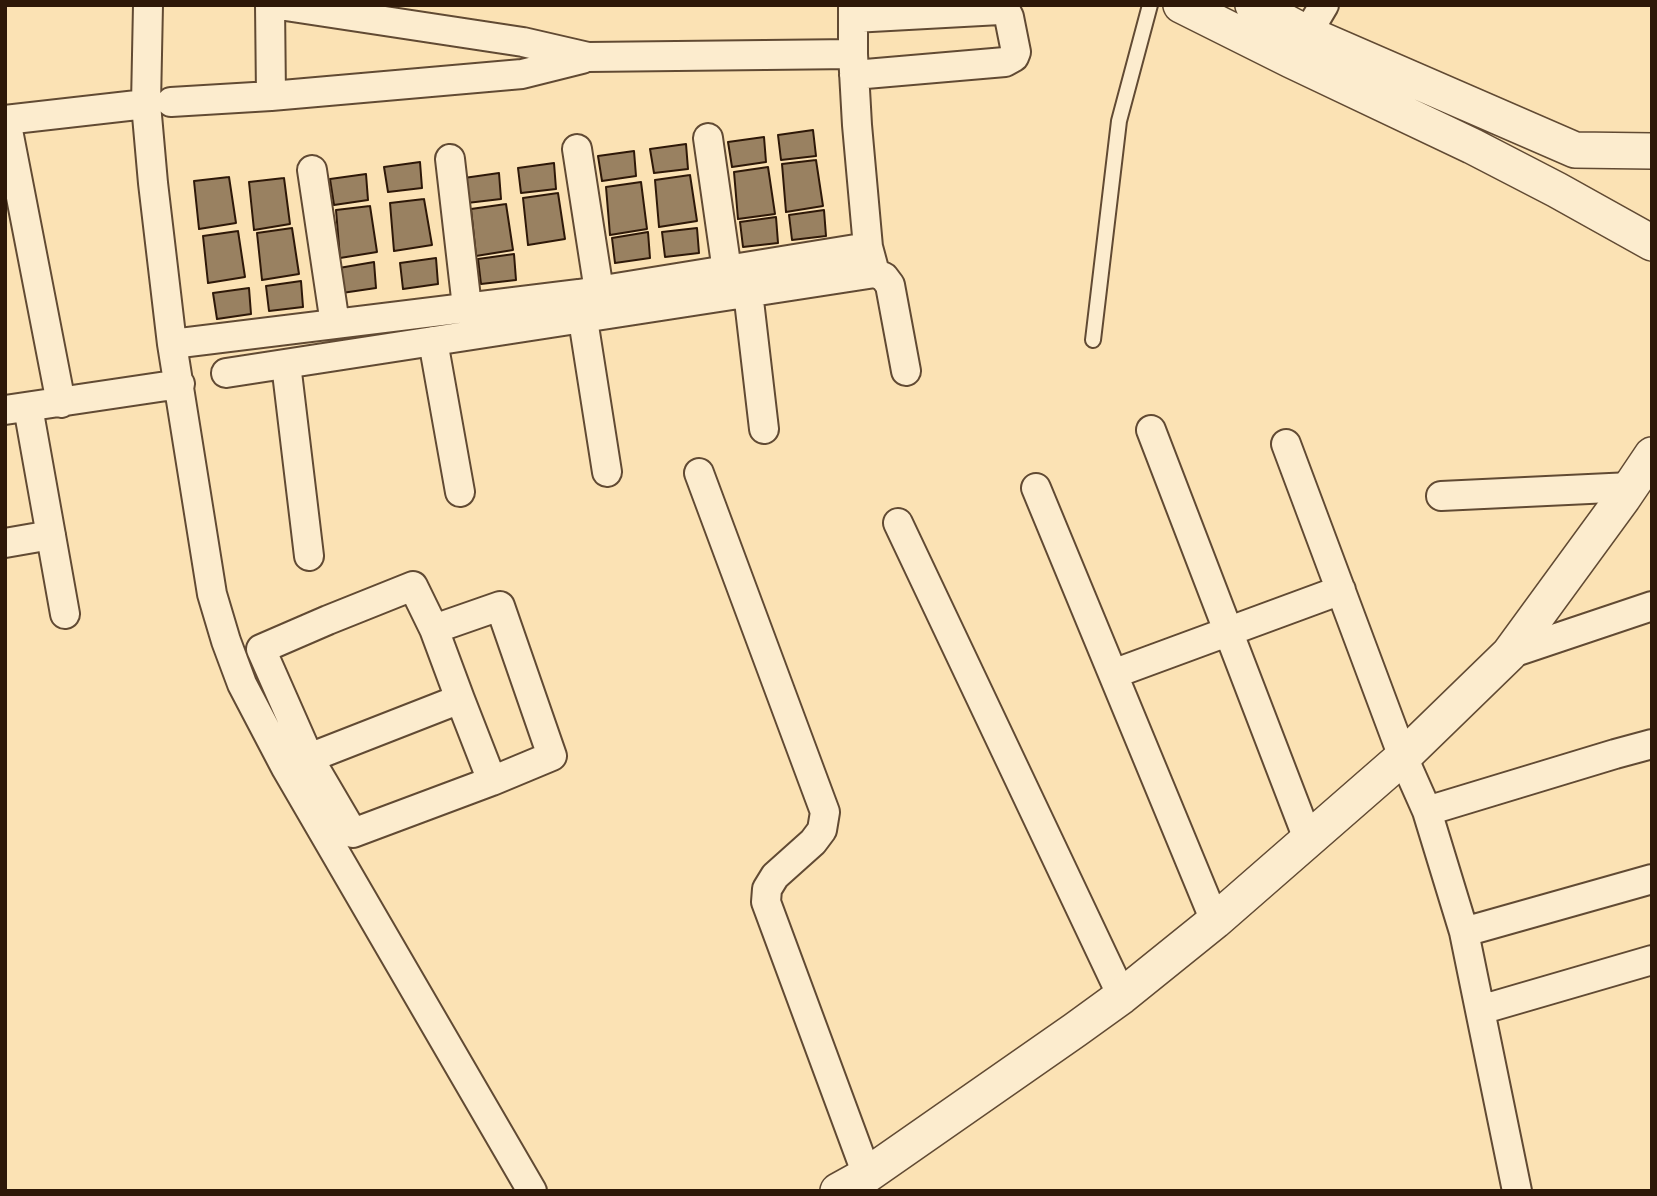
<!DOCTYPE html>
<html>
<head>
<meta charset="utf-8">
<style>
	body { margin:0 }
	#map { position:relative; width:1657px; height:1196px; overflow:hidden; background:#fbe2b4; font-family:"IM FELL Double Pica",serif }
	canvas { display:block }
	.frame { position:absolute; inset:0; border:7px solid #2e1808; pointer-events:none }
</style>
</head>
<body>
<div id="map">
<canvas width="1657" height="1196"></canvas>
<div class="frame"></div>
</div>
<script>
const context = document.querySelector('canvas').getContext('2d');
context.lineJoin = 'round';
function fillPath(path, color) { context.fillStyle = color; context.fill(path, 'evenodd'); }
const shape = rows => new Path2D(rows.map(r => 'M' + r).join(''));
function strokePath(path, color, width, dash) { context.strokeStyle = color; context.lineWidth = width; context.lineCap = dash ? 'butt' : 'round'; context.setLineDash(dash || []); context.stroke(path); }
const building = shape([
	[813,130,816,156,781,160,778,135,813,130],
	[764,137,766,162,732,167,728,142,764,137],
	[686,144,688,169,654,173,650,149,686,144],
	[634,151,636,176,602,181,598,156,634,151],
	[816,160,823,206,786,212,782,164,816,160],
	[420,162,422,188,388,192,384,167,420,162],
	[554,163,556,189,521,193,518,168,554,163],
	[768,167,775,214,738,219,734,172,768,167],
	[499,173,501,199,467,203,464,178,499,173],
	[366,174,368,200,334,205,330,179,366,174],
	[690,175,697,221,659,227,655,180,690,175],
	[229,177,236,223,199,229,194,181,229,177],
	[284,178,290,224,254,230,249,182,284,178],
	[641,182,647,229,610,235,606,187,641,182],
	[558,193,565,239,528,245,523,198,558,193],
	[424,199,432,245,394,251,390,203,424,199],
	[506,204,513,250,476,256,471,209,506,204],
	[370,206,377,252,340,258,336,210,370,206],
	[824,210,826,236,792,240,789,215,824,210],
	[776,217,778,243,743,247,740,222,776,217],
	[292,228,299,274,262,280,257,233,292,228],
	[697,228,699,253,665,257,662,232,697,228],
	[238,231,245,277,208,283,203,236,238,231],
	[648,232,650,258,615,263,612,238,648,232],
	[514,254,516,280,481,284,478,259,514,254],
	[436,258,438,284,403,289,400,263,436,258],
	[374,262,376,288,342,293,339,268,374,262],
	[301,281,303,307,269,311,266,286,301,281],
	[249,288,251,314,217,319,213,293,249,288]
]);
const service = shape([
	[1093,340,1119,121,1150,5]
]);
const minor = shape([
	[148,5,146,104,153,183,172,344,212,594,226,641,242,684,286,768,532,1191],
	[270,5,271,96],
	[279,5,523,42,588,57,853,54],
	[853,5,853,54,857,125,868,247,875,273,884,277,890,285,906,371],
	[853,18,1000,10,1007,13,1009,17,1016,52,1014,57,1005,62,854,75],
	[1298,49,1324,5],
	[171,102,271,96,522,74,582,59],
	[5,120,146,104],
	[6,120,61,403],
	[708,138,727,271],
	[577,149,599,291],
	[450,159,467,307],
	[312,170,335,324],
	[748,292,764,429],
	[586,317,584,326,607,472],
	[433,341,460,492],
	[172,344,579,294,868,247],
	[286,364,309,556],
	[226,373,875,273],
	[28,407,65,614],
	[5,410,180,384],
	[1151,430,1308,839],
	[1286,444,1403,757,1427,811,1464,932,1517,1191],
	[699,473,825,812,822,830,813,842,775,876,767,889,766,902,867,1175],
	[1036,488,1215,921],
	[1441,496,1631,487],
	[898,523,1122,996],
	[5,543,51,535],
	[434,629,500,606,552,756,492,781],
	[1509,654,1652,606],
	[1113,674,1341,590],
	[286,768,309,758,460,699,434,629,413,586,328,620,261,649,309,758,353,833,492,781,460,699],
	[1427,811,1615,754,1652,744],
	[1464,932,1652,879],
	[1480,1010,1652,960]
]);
const tertiary = shape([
	[1181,5,1291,60,1472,146,1557,190,1652,243],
	[1253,5,1308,34,1575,150,1652,151],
	[838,1191,867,1175,1075,1030,1122,996,1215,921,1403,757,1509,654,1623,498,1652,455]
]);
fillPath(building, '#998161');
strokePath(building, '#2e1808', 2);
strokePath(service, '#614a33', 18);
strokePath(minor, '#614a33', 32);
strokePath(tertiary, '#614a33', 38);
strokePath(service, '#fcecce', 14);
strokePath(minor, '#fcecce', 28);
strokePath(tertiary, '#fcecce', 35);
</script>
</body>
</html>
